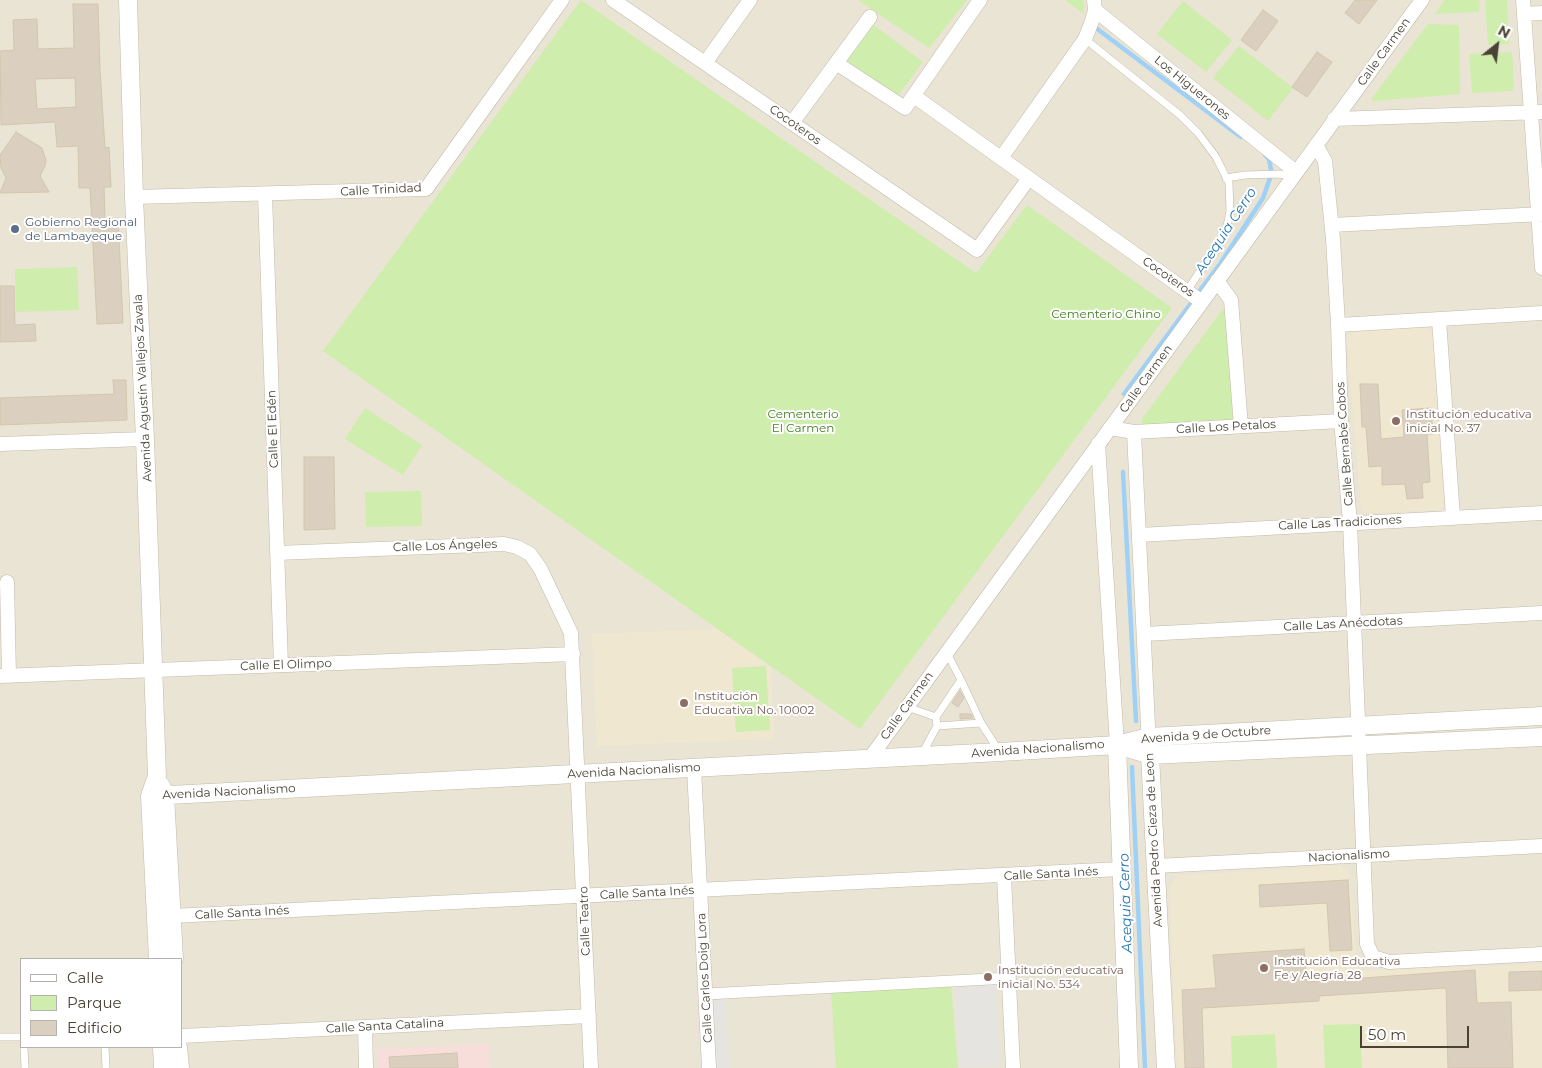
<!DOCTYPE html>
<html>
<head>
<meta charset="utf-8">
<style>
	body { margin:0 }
	#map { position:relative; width:1542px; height:1068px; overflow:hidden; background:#f5f1e8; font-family:Montserrat,sans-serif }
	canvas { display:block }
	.legend { position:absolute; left:20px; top:958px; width:162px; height:90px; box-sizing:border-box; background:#fff; border:1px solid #b6b3ae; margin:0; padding:6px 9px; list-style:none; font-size:15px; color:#494235 }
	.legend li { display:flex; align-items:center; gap:10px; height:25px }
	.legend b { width:25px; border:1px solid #b6b3ae }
	.north { position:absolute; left:1472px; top:20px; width:50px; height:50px; -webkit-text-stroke:4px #fff; paint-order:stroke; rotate:29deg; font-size:14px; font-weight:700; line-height:20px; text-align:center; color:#494235 }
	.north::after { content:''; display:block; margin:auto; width:18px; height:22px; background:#494235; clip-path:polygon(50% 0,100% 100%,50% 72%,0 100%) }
	.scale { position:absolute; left:1360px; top:1026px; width:109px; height:22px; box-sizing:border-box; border:2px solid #494235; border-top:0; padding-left:6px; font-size:15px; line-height:18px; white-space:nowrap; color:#494235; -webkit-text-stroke:4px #fff; paint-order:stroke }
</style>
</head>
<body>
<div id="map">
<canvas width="1542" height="1068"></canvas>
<ul class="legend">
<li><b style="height:6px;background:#fff"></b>Calle</li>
<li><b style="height:14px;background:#cfedad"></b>Parque</li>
<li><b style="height:14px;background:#dbd0bf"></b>Edificio</li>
</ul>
<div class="north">N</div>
<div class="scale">50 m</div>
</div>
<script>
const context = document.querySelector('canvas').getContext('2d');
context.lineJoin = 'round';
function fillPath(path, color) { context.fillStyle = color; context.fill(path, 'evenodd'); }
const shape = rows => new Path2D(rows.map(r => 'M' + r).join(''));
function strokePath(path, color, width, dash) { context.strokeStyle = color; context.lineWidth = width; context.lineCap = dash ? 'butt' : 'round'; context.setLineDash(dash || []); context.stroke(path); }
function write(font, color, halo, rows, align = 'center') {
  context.font = font + ' Montserrat,sans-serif'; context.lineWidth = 4; context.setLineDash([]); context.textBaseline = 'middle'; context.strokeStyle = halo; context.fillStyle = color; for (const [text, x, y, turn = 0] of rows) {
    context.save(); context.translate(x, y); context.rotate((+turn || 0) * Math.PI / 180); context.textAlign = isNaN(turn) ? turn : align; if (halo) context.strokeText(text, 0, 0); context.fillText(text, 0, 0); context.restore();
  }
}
const residential = shape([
	[0,0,1542,0,1542,1068,0,1068],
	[21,959,181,959,181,1047,21,1047]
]);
const education = shape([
	[1425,327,1433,332,1444,505,1440,510,1365,513,1361,510,1347,337,1355,330],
	[717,629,771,667,774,739,597,746,592,634],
	[1340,865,1349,872,1357,971,1542,964,1542,1068,1177,1068,1169,887,1176,876]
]);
const medical = shape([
	[489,1044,490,1068,378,1068,378,1049]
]);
const green = shape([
	[581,0,976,273,1027,205,1172,308,860,729,323,351],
	[858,0,967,0,929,48],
	[1065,0,1083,0,1084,14],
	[1445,0,1480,0,1479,12,1435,14],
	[1485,0,1507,0,1509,44,1488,45],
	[1183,1,1232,40,1206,72,1157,34],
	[871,23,923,62,897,97,845,59],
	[1428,24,1459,25,1460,94,1372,101,1372,98],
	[1239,46,1293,88,1268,121,1213,78],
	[1512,52,1514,91,1472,93,1469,54],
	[77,267,79,310,16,312,15,269],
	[1225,306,1235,421,1143,426,1142,424,1142,419],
	[365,408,422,445,403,475,345,439],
	[421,491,422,526,366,527,365,492],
	[766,666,770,730,736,732,732,668],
	[951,985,958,1068,836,1068,831,992],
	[1360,1024,1362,1068,1325,1068,1323,1025],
	[1275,1034,1277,1068,1232,1068,1231,1036]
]);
const parking = shape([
	[996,985,1000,1065,959,1067,955,987],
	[711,998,725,998,729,1068,715,1068]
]);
const stream = shape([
	[1096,28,1241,137],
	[1265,155,1269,159,1271,170],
	[1197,294,1220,264,1263,198,1270,178],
	[1124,394,1194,299],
	[1123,472,1136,721],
	[1132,767,1145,1068]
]);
const building = shape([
	[1355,0,1377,0,1359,24,1345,13,1355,0],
	[73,4,98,4,100,70,105,148,109,147,111,187,104,187,105,219,118,218,123,323,97,324,90,188,79,188,78,146,57,147,55,122,1,125,0,51,14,50,13,20,37,19,38,49,74,48,73,4],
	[75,78,76,107,37,109,35,79,75,78],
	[1263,10,1278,21,1256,51,1241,40,1263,10],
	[1317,52,1332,62,1307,97,1292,87,1317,52],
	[16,132,42,148,46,160,45,166,40,176,49,192,0,193,6,178,1,168,0,155,16,132],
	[0,286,14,286,15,325,35,324,36,341,0,342,0,286],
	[113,380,126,380,127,420,0,425,0,398,114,394,113,380],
	[1360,384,1378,384,1381,439,1404,437,1402,410,1431,408,1433,434,1427,434,1430,482,1422,483,1423,498,1407,499,1405,484,1382,485,1382,466,1369,467,1366,427,1362,427,1360,384],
	[304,457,334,457,335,529,304,530,304,457],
	[960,691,964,698,958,707,952,703,960,691],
	[960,714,971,714,973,718,960,719,960,714],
	[1348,880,1352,950,1330,951,1327,903,1260,907,1259,885,1348,880],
	[1304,949,1307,982,1475,970,1477,1003,1511,1002,1513,1068,1448,1068,1446,988,1319,996,1319,1001,1202,1008,1204,1068,1185,1068,1182,990,1216,988,1213,955,1304,949],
	[1542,971,1542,990,1509,991,1509,972,1542,971],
	[457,1053,458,1068,390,1068,389,1057,457,1053]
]);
const service = shape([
	[1085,39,1180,115,1198,133,1216,157,1229,183,1230,211,1226,231,1187,291],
	[1226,178,1245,175,1280,174,1293,177],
	[961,680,981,723],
	[907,707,936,717,937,726,922,754],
	[936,717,961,680,947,653],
	[937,726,981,723,999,751],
	[0,1037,21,1037],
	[24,1047,25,1068],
	[105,1047,106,1068]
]);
const pedestrian = shape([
	[706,994,1009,978]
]);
const minor = shape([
	[613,0,977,250,1029,178],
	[1523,0,1542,268],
	[1095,10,1296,172],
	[1524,14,1542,13],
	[705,63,750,0],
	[836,63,905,108,980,0],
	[914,96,1202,302],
	[1334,119,1542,112],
	[792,123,870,17],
	[1316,145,1325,161,1333,239,1338,325,1341,421,1350,522,1367,944,1373,957,1389,962,1542,954],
	[1001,158,1085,39,1092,21,1095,10,1094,0],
	[265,194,281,665],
	[134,197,426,189,562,0],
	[1332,225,1542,214],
	[1217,281,1231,300,1241,426],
	[1439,320,1453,517],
	[1338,325,1542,313],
	[1110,428,1134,432,1341,421],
	[1134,432,1149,747],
	[0,444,145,439],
	[1098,444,1117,745],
	[1139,535,1542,513],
	[277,553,504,544,517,547,530,554,540,568,571,633,591,1068],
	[7,582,9,676],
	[1144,634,1542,613],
	[0,676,573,654],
	[870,758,1422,0],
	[694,768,709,1068],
	[1156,866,1542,846],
	[1004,876,1013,1068],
	[172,916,1121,869],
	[365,1027,366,1068],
	[181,1036,589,1016]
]);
const tertiary = shape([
	[128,0,134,197,145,439,157,776,150,796,158,959],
	[1117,745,1150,755,1542,737],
	[1117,745,1129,1068],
	[1150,755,1166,1068],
	[161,786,165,795,174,959],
	[150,796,1000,752,1117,745,1149,737,1542,716],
	[162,1047,163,1068],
	[178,1047,180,1068]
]);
const markers = [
	[15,229,5,"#5c6f8a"],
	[1396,421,5,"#8d6e63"],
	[684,703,5,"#8d6e63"],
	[1264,968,5,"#8d6e63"],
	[988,977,5,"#8d6e63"]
];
const streetNames = [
	["Calle Carmen",1384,52,-54],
	["Los Higuerones",1192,88,39],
	["Cocoteros",795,125,35],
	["Calle Trinidad",381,190,-3],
	["Cocoteros",1168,277,35],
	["Calle Carmen",1146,379,-54],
	["Avenida Agustín Vallejos Zavala",143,388,-93],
	["Calle Los Petalos",1226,427,-3],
	["Calle El Edén",273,429,-92],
	["Calle Bernabé Cobos",1345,444,-94],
	["Calle Las Tradiciones",1340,523,-3],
	["Calle Los Ángeles",445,546,-2],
	["Calle Las Anécdotas",1343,624,-3],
	["Calle El Olimpo",286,665,-2],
	["Calle Carmen",907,706,-54],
	["Avenida 9 de Octubre",1206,735,-4],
	["Avenida Nacionalismo",1038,749,-4],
	["Avenida Nacionalismo",634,771,-3],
	["Avenida Nacionalismo",229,792,-3],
	["Avenida Pedro Cieza de Leon",1154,840,-93],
	["Nacionalismo",1349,856,-3],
	["Calle Santa Inés",1051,874,-3],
	["Calle Santa Inés",647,893,-3],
	["Calle Santa Inés",242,913,-3],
	["Calle Teatro",585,921,-92],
	["Calle Carlos Doig Lora",705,978,-93],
	["Calle Santa Catalina",385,1026,-3]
];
const serviceNames = [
	["Gobierno Regional",25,222],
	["de Lambayeque",25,236]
];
const parkNames = [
	["Cementerio Chino",1106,314],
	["Cementerio",803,414],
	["El Carmen",803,428]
];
const educationNames = [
	["Institución educativa",1406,414],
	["inicial No. 37",1406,428],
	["Institución",694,696],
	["Educativa No. 10002",694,710],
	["Institución Educativa",1274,961],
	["Fe y Alegría 28",1274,975],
	["Institución educativa",998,970],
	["inicial No. 534",998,984]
];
const waterNames = [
	["Acequia Cerro",1226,231,-57],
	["Acequia Cerro",1126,903,-92]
];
fillPath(residential, '#eae4d5');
fillPath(education, '#f0e7d0');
fillPath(medical, '#f7deda');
fillPath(green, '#cfedad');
fillPath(parking, '#e6e4e0');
strokePath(stream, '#9fd1f7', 4.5);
fillPath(building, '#dbd0bf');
strokePath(building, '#d3c6ae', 1);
strokePath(service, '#c2baa9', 8);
strokePath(pedestrian, '#c2baa9', 12);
strokePath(minor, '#c2baa9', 15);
strokePath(tertiary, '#c2baa9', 19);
strokePath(service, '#fff', 7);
strokePath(pedestrian, '#fff', 11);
strokePath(minor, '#fff', 14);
strokePath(tertiary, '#fff', 18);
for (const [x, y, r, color] of markers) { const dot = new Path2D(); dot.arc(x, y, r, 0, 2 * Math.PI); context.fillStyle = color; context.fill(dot); strokePath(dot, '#fff', 2); }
write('12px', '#494235', '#fff', streetNames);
write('12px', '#4e5e75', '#fff', serviceNames, 'left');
write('12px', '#458123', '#fff', parkNames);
write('12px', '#785e54', '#fff', educationNames, 'left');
write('italic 14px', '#2376b7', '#fff', waterNames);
</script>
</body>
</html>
